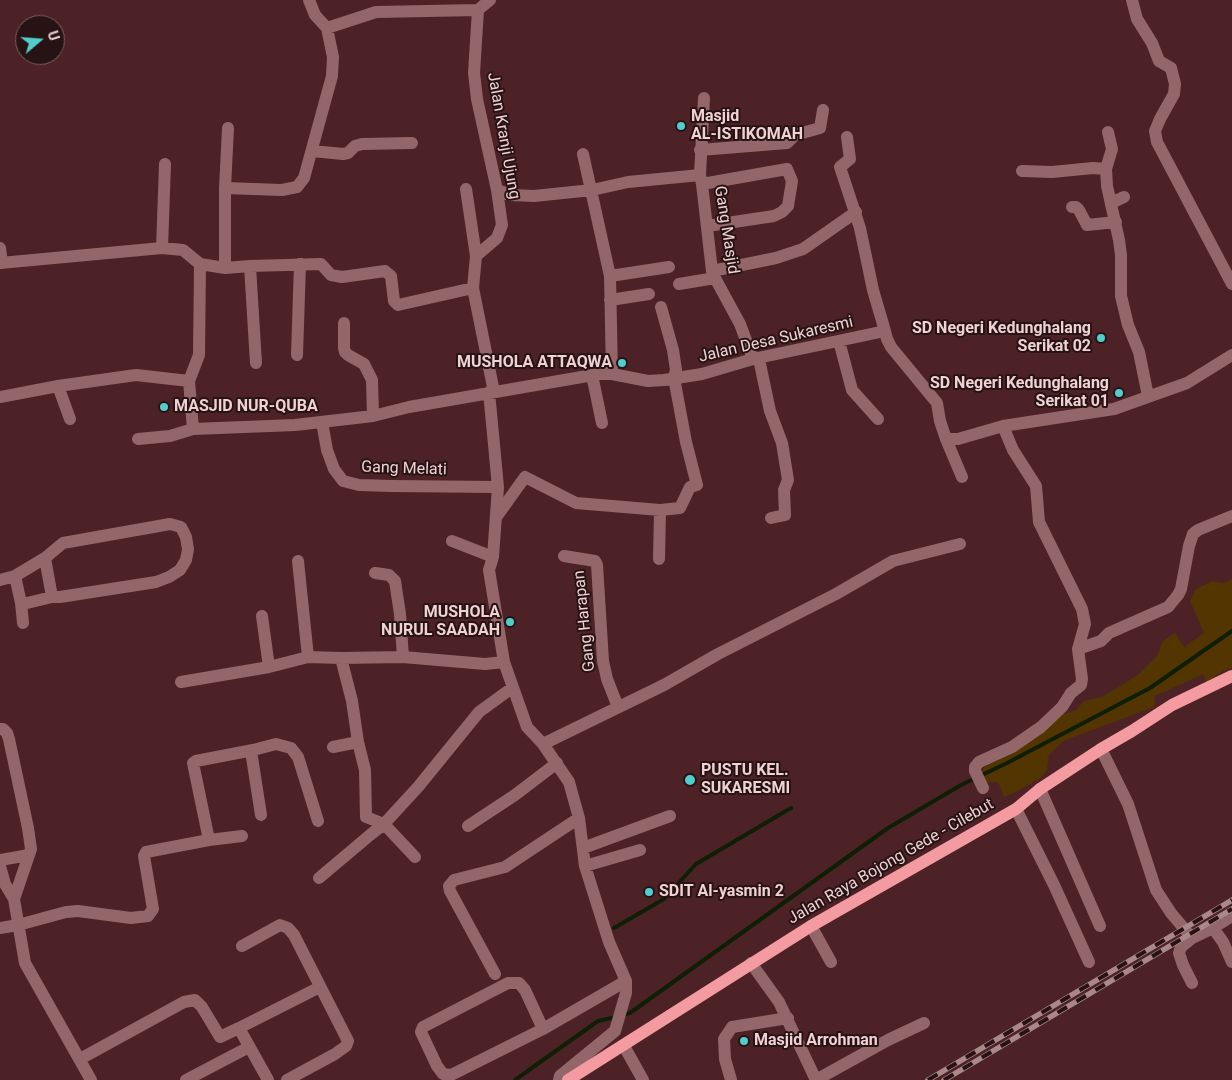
<!DOCTYPE html>
<html>
<head>
<meta charset="utf-8">
<style>
	body { margin:0 }
	#map { position:relative; width:1232px; height:1080px; overflow:hidden; background:#4d2226; font-family:Roboto,sans-serif }
	canvas { display:block }
	.north { position:absolute; left:15px; top:15px; width:50px; height:50px; box-sizing:border-box; background:#271314; border:1px solid #775f60; border-radius:50%; rotate:72deg; font-size:14px; font-weight:700; line-height:20px; text-align:center; color:#f0d2d3 }
	.north::after { content:''; display:block; margin:auto; width:18px; height:22px; background:#52cdcd; clip-path:polygon(50% 0,100% 100%,50% 72%,0 100%) }
</style>
</head>
<body>
<div id="map">
<canvas width="1232" height="1080"></canvas>
<div class="north">U</div>
</div>
<script>
const context = document.querySelector('canvas').getContext('2d');
context.lineJoin = 'round';
function fillPath(path, color) { context.fillStyle = color; context.fill(path, 'evenodd'); }
const shape = rows => new Path2D(rows.map(r => 'M' + r).join(''));
function strokePath(path, color, width, dash) { context.strokeStyle = color; context.lineWidth = width; context.lineCap = dash ? 'butt' : 'round'; context.setLineDash(dash || []); context.stroke(path); }
function write(font, color, halo, rows, align = 'center') {
  context.font = font + ' Roboto,sans-serif'; context.lineWidth = 4; context.setLineDash([]); context.textBaseline = 'middle'; context.strokeStyle = halo; context.fillStyle = color; for (const [text, x, y, turn = 0] of rows) {
    context.save(); context.translate(x, y); context.rotate((+turn || 0) * Math.PI / 180); context.textAlign = isNaN(turn) ? turn : align; if (halo) context.strokeText(text, 0, 0); context.fillText(text, 0, 0); context.restore();
  }
}
const green = shape([
	[1232,579,1232,668,1223,671,1206,682,1203,674,1155,696,1154,707,1063,741,1049,755,1047,770,1041,778,1014,793,1004,797,998,782,987,783,981,773,988,761,1061,715,1076,710,1084,701,1102,697,1138,675,1157,656,1163,641,1175,633,1184,647,1204,633,1190,601,1195,590,1212,581,1224,583]
]);
const stream = shape([
	[614,928,664,899,696,864,791,808],
	[623,1015,630,1013,888,828,961,785,1007,763,1150,688,1232,631],
	[515,1080,598,1021,616,1017]
]);
const minor = shape([
	[1132,0,1137,19,1152,43,1159,61,1171,68,1175,84,1174,94,1160,119,1155,131,1157,142,1232,284],
	[478,10,490,0],
	[327,28,376,12,478,10],
	[704,98,700,175,702,184,712,271,715,278,740,324,753,359],
	[1108,132,1112,149,1106,169,1107,186,1119,240,1121,255,1121,296,1128,325,1139,352,1148,396],
	[847,137,850,159,840,167,860,228,873,290,885,331],
	[700,150,787,143,795,135,820,128,823,110],
	[312,151,343,154,348,153,355,146,362,144,412,143],
	[583,154,610,276,612,374],
	[1022,171,1052,172,1093,168,1106,169],
	[702,184,787,169,792,181,788,206,782,212,774,216,707,226],
	[225,188,228,128],
	[466,189,476,256,473,288,494,392],
	[497,190,511,195,534,196,592,190,628,182,700,175],
	[1111,203,1124,197],
	[1072,207,1076,207,1079,210,1087,225,1116,222],
	[0,248,2,263],
	[162,248,165,164],
	[476,256,497,238,502,225,497,190,477,99,474,73,478,10],
	[0,263,162,248,183,250,200,264],
	[200,264,225,268,225,188,282,190,297,187,304,178,332,76,333,57,327,28,315,15,309,0],
	[225,268,250,266],
	[712,271,776,258,803,249,856,212],
	[610,276,669,267],
	[679,284,715,278],
	[610,300,649,294],
	[344,323,344,348,345,352,348,355,364,364,372,380,373,416],
	[839,341,852,390,878,419],
	[297,355,300,264],
	[759,359,770,411,782,443,788,480,784,490,785,515,771,518],
	[256,363,250,266,321,264,331,275,342,277,385,271,391,276,394,301,398,305,473,288],
	[592,375,602,423],
	[58,386,70,419],
	[489,392,498,487,493,557,489,570,504,662,527,727,543,744,569,782,579,818,585,866,609,942,626,981,626,993,615,1031,560,1076,559,1080],
	[0,397,58,386,136,375,189,381],
	[322,422,327,450,334,469,343,481,359,485,391,486,498,487],
	[193,429,189,381,199,355,200,264],
	[138,439,170,436,193,429,295,425,373,416,409,407,599,374,612,374,648,381,664,380,702,374,753,359,885,331,887,339,891,347,937,403,940,421,946,439,958,439,1003,426,1114,409,1187,383,1232,355],
	[946,439,962,477],
	[497,516,525,477,576,503,660,510,680,508,690,487,697,485,686,442,674,378,676,370,673,350,661,307],
	[452,541,493,557],
	[564,556,595,561,597,565,603,661,607,679,618,707],
	[659,559,660,510],
	[298,561,308,657],
	[375,573,389,575,395,581,400,614,403,657],
	[15,576,21,603,27,603,52,597],
	[0,580,15,576,45,558,63,543,170,524,181,527,186,537,188,549,186,560,180,570,169,577,156,582,60,597,52,597,45,558],
	[21,603,23,623],
	[262,616,269,667],
	[1078,649,1101,641,1109,633,1168,607,1178,595,1181,589,1189,546,1193,534,1198,530,1232,516],
	[341,658,352,701,358,742,365,770,366,817,384,824,418,787,479,712,512,688],
	[181,682,269,667,308,657,341,658,403,657,485,664,504,662],
	[0,729,3,729,7,733,9,739,28,828,31,849,14,899,25,963,91,1080],
	[543,744,664,685,718,654,836,594,893,561,960,544],
	[333,747,358,742],
	[1101,749,1128,804,1156,890,1171,913,1192,938],
	[251,751,261,815],
	[983,788,975,771,975,767,979,762,1012,747,1041,727,1062,707,1071,693,1081,685,1082,679,1078,649,1085,624,1082,609,1039,522,1036,486,1013,450,1003,426],
	[1040,789,1100,926],
	[1016,809,1054,885,1089,962],
	[468,826,515,795,557,763],
	[209,840,193,763,196,761,253,750,276,744,291,748,298,757,318,821],
	[583,848,670,816],
	[0,860,29,855],
	[0,866,5,884,14,899],
	[585,866,640,850],
	[319,878,370,835,384,824,415,857],
	[811,926,831,962],
	[0,928,18,925,66,912,78,911,131,918,148,916,153,909,144,856,146,852,209,840,242,836],
	[1213,928,1232,916],
	[242,946,280,925,288,928,294,935,348,1041,346,1046,335,1054,287,1080],
	[751,963,779,1002,816,1080],
	[495,974,450,891,449,886,454,880,505,867,579,818],
	[1192,983,1183,965,1179,953,1181,947,1192,938,1213,928,1223,942,1232,962],
	[239,1028,320,987],
	[543,1029,525,990,519,983,508,983,423,1027,421,1032,437,1066,443,1074,451,1075,543,1029,626,981],
	[624,1046,643,1080],
	[80,1059,184,1002,195,1000,202,1007,220,1037,239,1028,268,1080],
	[186,1080,249,1047],
	[731,1080,725,1059,724,1039,732,1027,788,1018],
	[816,1080,888,1040,924,1023]
]);
const major = shape([
	[568,1080,811,926,1016,809,1040,789,1101,749,1132,731,1172,705,1232,676]
]);
const rail = shape([
	[928,1080,1232,900],
	[944,1080,1232,909]
]);
const markers = [
	[681,126,5,"#52cdcd"],
	[1101,338,5,"#52cdcd"],
	[622,363,5,"#52cdcd"],
	[1119,393,5,"#52cdcd"],
	[164,407,5,"#52cdcd"],
	[510,622,5,"#52cdcd"],
	[690,780,6,"#52cdcd"],
	[649,892,5,"#52cdcd"],
	[744,1041,5,"#52cdcd"]
];
const poiNames = [
	["Masjid",691,117],
	["AL-ISTIKOMAH",691,135],
	["SD Negeri Kedunghalang",1091,329,"right"],
	["Serikat 02",1091,347,"right"],
	["MUSHOLA ATTAQWA",612,363,"right"],
	["SD Negeri Kedunghalang",1109,384,"right"],
	["Serikat 01",1109,402,"right"],
	["MASJID NUR-QUBA",174,407],
	["MUSHOLA",500,613,"right"],
	["NURUL SAADAH",500,631,"right"],
	["PUSTU KEL.",701,771],
	["SUKARESMI",701,789],
	["SDIT Al-yasmin 2",659,892],
	["Masjid Arrohman",754,1041]
];
const streetNames = [
	["Jalan Kranji Ujung",503,136,80],
	["Gang Masjid",726,230,81],
	["Jalan Desa Sukaresmi",776,340,-13],
	["Gang Melati",404,469,2],
	["Gang Harapan",585,621,-96],
	["Jalan Raya Bojong Gede - Cilebut",891,862,-30]
];
fillPath(green, '#523500');
strokePath(stream, '#0f1f06', 4);
strokePath(minor, '#93676a', 12);
strokePath(major, '#f49ba1', 12);
strokePath(rail, '#aa8789', 5.5);
strokePath(rail, '#271314', 4, [11]);
for (const [x, y, r, color] of markers) { const dot = new Path2D(); dot.arc(x, y, r, 0, 2 * Math.PI); context.fillStyle = color; context.fill(dot); strokePath(dot, '#271314', 2); }
write('bold 16px', '#f0d2d3', '#271314', poiNames, 'left');
write('16px', '#f0d2d3', '#271314', streetNames);
</script>
</body>
</html>
